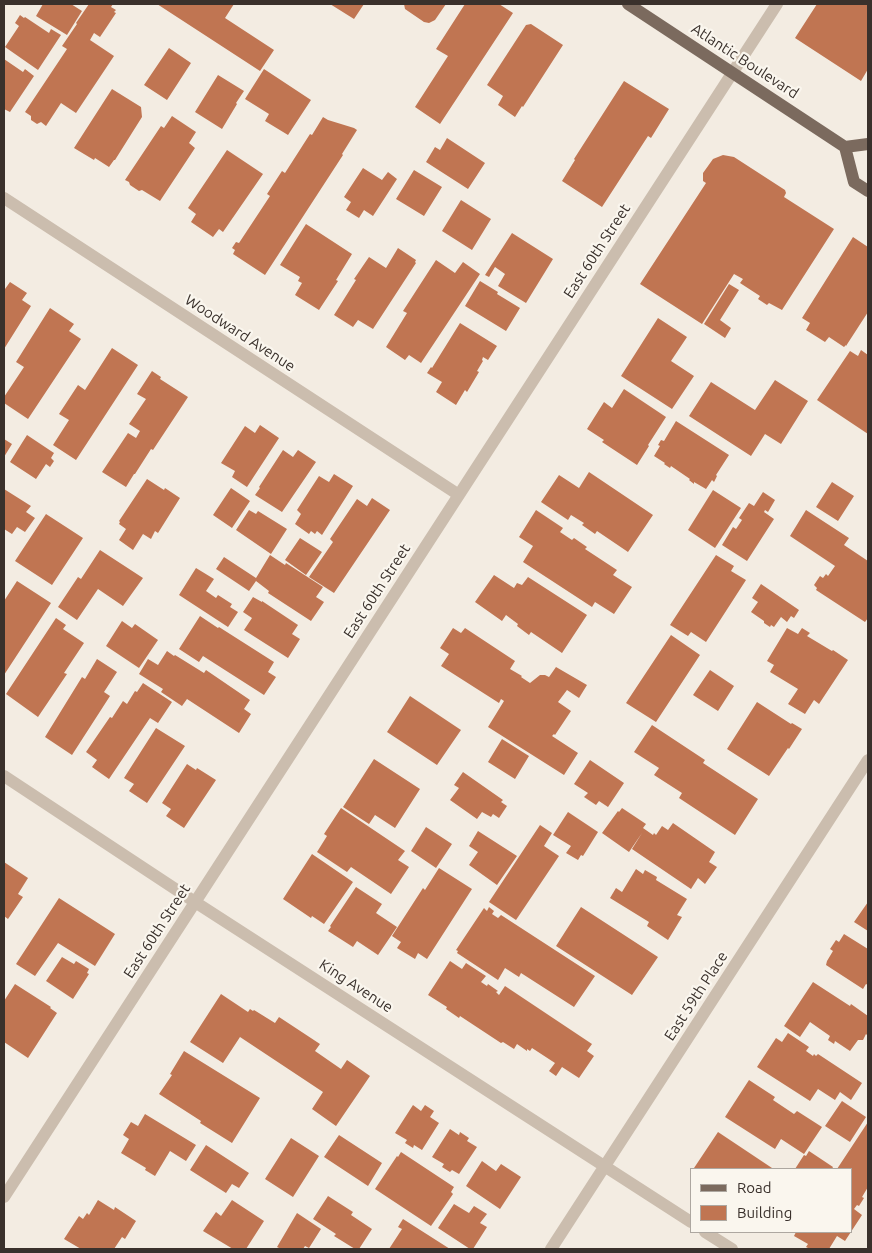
<!DOCTYPE html>
<html>
<head>
<meta charset="utf-8">
<style>
	body { margin:0 }
	#map { position:relative; width:872px; height:1253px; overflow:hidden; background:#f3ece2; font-family:Ubuntu,sans-serif }
	canvas { display:block }
	.frame { position:absolute; inset:0; border:5px solid #3a312c; pointer-events:none }
	.legend { position:absolute; left:690px; top:1168px; width:162px; height:65px; box-sizing:border-box; background:#faf6ee; border:1px solid #ada7a0; margin:0; padding:6px 9px; list-style:none; font-size:15px; color:#3a312c }
	.legend li { display:flex; align-items:center; gap:10px; height:25px }
	.legend b { width:25px; border:1px solid #ada7a0 }
</style>
</head>
<body>
<div id="map">
<canvas width="872" height="1253"></canvas>
<div class="frame"></div>
<ul class="legend">
<li><b style="height:6px;background:#7b6a5e"></b>Road</li>
<li><b style="height:14px;background:#c07552"></b>Building</li>
</ul>
</div>
<script>
const context = document.querySelector('canvas').getContext('2d');
context.lineJoin = 'round';
function fillPath(path, color) { context.fillStyle = color; context.fill(path, 'evenodd'); }
const shape = rows => new Path2D(rows.map(r => 'M' + r).join(''));
function strokePath(path, color, width, dash) { context.strokeStyle = color; context.lineWidth = width; context.lineCap = dash ? 'butt' : 'round'; context.setLineDash(dash || []); context.stroke(path); }
function write(font, color, halo, rows, align = 'center') {
  context.font = font + ' Ubuntu,sans-serif'; context.lineWidth = 4.5; context.setLineDash([]); context.textBaseline = 'middle'; context.strokeStyle = halo; context.fillStyle = color; for (const [text, x, y, turn = 0] of rows) {
    context.save(); context.translate(x, y); context.rotate((+turn || 0) * Math.PI / 180); context.textAlign = isNaN(turn) ? turn : align; if (halo) context.strokeText(text, 0, 0); context.fillText(text, 0, 0); context.restore();
  }
}
const building = shape([
	[43,4,71,4,82,11,67,35,36,16],
	[89,4,113,4,111,7,116,10,114,12,116,13,100,37,94,33,90,40,114,56,76,113,61,103,46,126,41,122,37,124,31,120,31,116,25,112,67,49,62,46,77,24,76,23],
	[157,4,234,4,225,18,274,50,260,71],
	[330,4,364,4,354,19],
	[404,4,446,4,435,20,429,23,424,22,405,9],
	[465,4,499,4,513,13,440,124,415,107,448,56,436,49],
	[817,4,868,4,868,69,861,81,795,38],
	[20,15,24,18,25,17,49,33,51,29,61,35,38,70,5,47,19,26,15,23],
	[531,24,563,45,523,107,522,106,515,117,498,105,503,96,487,85,526,25],
	[169,48,191,63,167,100,144,85],
	[4,59,23,72,25,69,34,76,10,112,4,109],
	[264,69,311,100,288,135,265,121,269,114,245,99],
	[218,75,244,91,236,103,237,104,222,129,195,112],
	[624,81,669,109,651,138,648,136,602,207,562,181,575,160,574,159],
	[112,89,141,107,142,117,115,160,114,160,109,167,95,158,94,160,74,148],
	[172,116,196,132,189,143,195,148,160,201,142,190,139,191,130,185,129,182,125,180,161,126,164,128],
	[323,117,328,120,354,128,357,130,342,154,343,155,265,275,233,254,235,250,232,248,236,242,239,243,270,196,267,194,282,171,285,173,310,134,312,135],
	[447,138,485,163,468,189,426,162,435,147,440,150],
	[227,150,263,174,223,232,219,229,213,237,191,222,196,214,188,208],
	[723,155,734,157,785,190,786,193,784,197,834,229,782,310,769,303,767,305,758,299,760,296,740,283,743,279,734,274,702,324,640,284,706,183,703,181,703,173,713,159],
	[363,168,382,180,388,172,397,179,373,216,364,210,359,218,346,210,351,202,344,197],
	[414,170,442,187,424,216,396,199],
	[461,200,491,219,472,250,442,231],
	[306,224,352,254,336,280,338,281,319,310,295,295,302,283,298,281,300,277,280,265],
	[512,233,553,259,526,303,498,286,505,274,495,267,489,277,485,275],
	[853,237,868,247,868,312,846,346,846,345,844,347,829,337,825,342,806,330,810,323,802,318],
	[398,248,416,260,415,262,416,263,373,329,358,320,353,327,334,315,356,280,354,279,369,257,386,268],
	[436,260,455,273,463,262,480,274,421,363,409,355,405,360,386,347,407,313,403,311],
	[480,281,498,292,497,294,520,308,506,331,465,306],
	[10,282,27,293,22,300,31,306,4,349,4,288,5,289],
	[729,284,739,290,720,320,731,328,725,338,704,324],
	[50,308,74,324,69,331,81,339,28,419,4,403,4,397,24,367,16,362],
	[658,318,687,337,671,361,694,376,672,409,621,376],
	[460,323,497,346,488,360,483,357,482,360,483,361,477,371,479,372,467,392,465,390,456,405,436,392,442,382,427,373,431,367,432,368],
	[112,348,138,365,76,460,53,445,69,420,59,414,78,385,85,390],
	[861,350,868,355,868,434,817,400,850,351,858,356],
	[152,371,161,377,160,379,188,397,153,450,151,449,135,474,134,474,126,487,102,472,128,433,136,438,140,431,129,424,146,399,137,394],
	[775,380,808,401,781,444,765,434,751,456,689,416,711,382,755,410],
	[624,389,666,417,648,445,649,446,637,465,602,442,604,440,587,429,604,402,612,408],
	[676,421,729,455,716,475,717,476,714,482,712,480,706,489,694,482,694,484,689,480,690,479,671,466,670,468,664,464,665,463,654,456,660,446,658,445,661,440,664,441],
	[260,425,279,438,247,487,232,477,235,471,221,463,245,426,255,433],
	[27,435,54,453,51,458,54,461,50,467,46,464,36,479,10,462],
	[4,439,12,444,4,457],
	[283,450,293,457,298,450,316,462,282,512,255,495,260,488,259,487],
	[589,472,653,515,628,552,597,531,595,534,582,525,584,523,571,515,568,520,541,502,559,475,579,488],
	[334,474,353,486,322,535,317,531,315,534,311,531,309,534,295,524,301,514,297,510,319,476,329,482],
	[147,479,164,490,165,488,180,498,158,533,155,531,151,539,143,534,133,550,119,540,126,529,119,524,120,522,119,521],
	[832,482,854,496,838,521,816,507],
	[231,488,250,501,232,528,213,515],
	[4,489,31,506,26,512,35,518,25,532,17,527,12,534,4,529],
	[713,490,741,508,715,548,688,530],
	[763,492,775,500,768,512,765,510,764,512,774,519,747,561,722,545,733,527,736,529,742,520,739,518,749,503,754,506],
	[372,498,390,510,334,593,309,577,333,542,330,539,357,499,367,506],
	[249,510,256,514,258,511,287,529,271,554,236,530],
	[536,510,563,528,560,532,572,540,574,538,587,547,585,549,617,570,613,575,632,587,614,614,595,602,592,607,523,562,533,546,519,537],
	[806,510,849,538,844,545,868,561,868,618,865,622,816,590,817,588,814,585,820,576,823,578,826,574,828,576,835,566,790,536],
	[46,514,83,538,52,585,15,561],
	[300,538,322,552,306,575,285,560],
	[100,550,143,578,123,606,98,589,77,620,58,607,78,577,81,579],
	[270,555,285,565,286,563,323,587,316,597,324,602,311,621,268,593,269,591,256,581,249,591,216,569,224,557,256,578],
	[716,555,734,566,731,571,746,580,706,642,691,632,688,636,670,625],
	[196,568,214,579,206,591,216,598,218,595,232,604,230,607,238,612,228,627,179,595],
	[494,575,514,588,517,583,522,585,528,577,587,615,562,653,531,632,529,635,517,626,518,624,506,615,502,621,475,602],
	[17,581,51,603,4,675,4,601],
	[761,584,799,610,794,618,791,616,787,622,781,617,774,627,771,625,770,627,764,623,764,621,751,612,758,602,752,598],
	[253,597,262,602,262,601,298,625,292,634,300,639,288,658,244,630,252,618,243,612],
	[200,616,218,628,219,627,274,662,268,672,276,677,264,695,203,656,199,662,179,649],
	[56,618,66,625,63,629,84,643,64,673,67,674,38,717,6,694],
	[122,621,132,628,135,624,158,640,139,668,106,646],
	[453,628,461,633,465,628,515,661,510,669,522,676,521,677,530,683,540,675,545,675,549,677,556,667,587,685,579,698,567,690,558,702,571,711,555,735,554,734,552,736,578,753,564,775,488,727,504,701,501,699,499,703,441,666,449,654,440,648],
	[787,628,798,634,802,628,810,633,807,636,832,651,833,650,848,660,819,704,814,700,805,714,788,704,798,689,770,672,774,665,767,661],
	[671,635,700,655,656,722,626,703],
	[167,651,174,656,175,655,204,673,206,670,250,700,244,709,251,714,239,733,187,699,182,706,161,692,163,689,139,674,148,659,158,665],
	[97,659,117,672,104,692,110,696,72,755,45,737,82,677,85,679],
	[710,670,734,686,718,711,693,695],
	[143,683,172,702,158,723,150,718,109,779,92,767,97,760,86,752,110,717,112,718,123,701,127,704,135,691,137,692],
	[410,696,461,730,437,765,387,732],
	[757,702,791,724,792,723,802,729,789,749,788,748,769,776,727,749],
	[652,725,705,760,703,763,758,799,735,835,679,798,682,793,654,775,659,768,634,752],
	[156,728,185,746,147,803,129,791,134,784,124,778],
	[502,739,529,756,515,779,488,762],
	[374,759,420,789,395,828,375,815,369,824,343,807],
	[590,760,624,783,608,807,599,801,596,805,584,797,588,793,574,784],
	[187,764,196,770,197,768,216,780,184,828,166,816,171,809,162,803],
	[463,772,503,800,501,802,507,806,499,818,493,814,491,817,482,812,477,819,450,800,459,788,454,785],
	[341,808,405,851,398,860,409,867,391,894,351,867,347,872,317,852,327,836,324,834],
	[622,808,646,824,643,828,653,835,654,833,656,835,662,826,668,830,673,823,715,852,709,862,717,867,705,884,698,878,691,889,632,849,642,833,629,852,602,833,618,811,619,812],
	[568,812,598,832,583,856,581,855,578,860,566,853,571,846,553,835],
	[540,825,552,833,544,846,559,856,516,920,489,902],
	[426,827,452,844,436,868,411,851],
	[478,831,517,856,497,885,469,865,478,852,469,846],
	[312,854,353,882,324,924,312,916,311,918,283,899],
	[4,862,28,878,18,894,23,897,8,919,4,916],
	[439,868,472,889,427,959,418,953,415,959,397,948,401,942,392,936,423,888,425,890],
	[636,869,643,874,645,870,657,877,656,880,687,899,677,915,682,917,668,940,647,926,649,922,610,898,616,888,622,892],
	[356,887,382,904,376,913,397,927,378,955,357,941,353,947,328,931,331,927,330,926],
	[59,898,115,934,95,966,58,943,35,976,16,964],
	[868,902,868,931,854,922],
	[489,907,494,911,492,914,498,918,501,915,595,976,574,1007,521,973,519,977,505,968,498,980,457,953,458,951,456,950,484,908,487,911],
	[581,907,658,957,632,995,556,946],
	[844,934,868,949,868,985,866,984,863,989,826,965,827,961,833,951,830,949,836,940,839,942],
	[62,957,74,964,76,961,89,969,87,973,89,974,73,999,46,981],
	[450,961,462,969,466,963,486,976,481,982,487,986,488,984,498,991,496,992,499,995,505,986,592,1044,587,1051,594,1056,579,1078,562,1067,556,1076,549,1071,555,1063,532,1048,530,1051,527,1049,527,1051,517,1044,514,1049,503,1042,501,1043,460,1016,459,1018,446,1009,447,1007,428,995],
	[813,982,850,1006,851,1004,868,1016,868,1036,866,1034,863,1040,858,1040,850,1051,835,1041,834,1044,828,1040,830,1036,810,1022,800,1037,784,1026],
	[15,984,51,1007,50,1008,57,1013,28,1058,4,1042,4,1001],
	[221,994,248,1012,250,1009,253,1011,254,1010,275,1023,279,1017,320,1044,315,1051,341,1069,347,1060,370,1076,336,1126,312,1109,323,1092,240,1037,223,1063,190,1042],
	[788,1033,809,1047,806,1051,813,1056,814,1054,816,1056,818,1054,862,1083,851,1100,840,1092,835,1100,818,1089,810,1101,757,1067,776,1038,782,1042],
	[184,1051,260,1098,232,1143,200,1123,201,1121,159,1094,172,1075,170,1074],
	[749,1080,775,1097,773,1100,794,1114,797,1111,822,1127,804,1154,781,1139,775,1149,725,1117],
	[842,1101,866,1117,850,1142,825,1126],
	[413,1105,421,1111,425,1105,434,1111,430,1117,439,1123,422,1150,414,1145,413,1148,405,1143,407,1140,395,1133],
	[145,1114,196,1145,186,1161,170,1151,155,1176,145,1170,146,1168,121,1153,129,1139,123,1135,131,1122,138,1126],
	[868,1122,868,1187,862,1197,864,1198,859,1206,857,1205,854,1209,862,1215,845,1241,837,1236,829,1249,810,1249,806,1247,808,1244,794,1236,796,1232,851,1232,851,1169,837,1169],
	[450,1129,459,1135,460,1132,469,1138,467,1141,477,1147,459,1174,452,1170,450,1172,442,1167,444,1164,432,1157],
	[718,1132,772,1168,772,1169,696,1169,694,1168],
	[339,1135,382,1163,368,1186,324,1157],
	[291,1138,319,1156,293,1197,265,1179],
	[206,1145,249,1173,239,1188,232,1184,226,1193,190,1170],
	[809,1151,833,1167,832,1169,795,1169,804,1155,806,1156],
	[401,1152,454,1187,451,1192,453,1194,431,1226,375,1189,397,1156,398,1157],
	[482,1161,496,1171,501,1164,521,1177,500,1209,466,1186],
	[328,1196,353,1212,351,1215,372,1229,359,1249,355,1249,334,1236,336,1234,313,1219],
	[98,1200,114,1210,115,1207,136,1221,125,1239,122,1237,114,1249,81,1249,64,1239,79,1216,83,1219,87,1213,89,1215],
	[232,1200,264,1221,246,1249,233,1249,203,1231,216,1212,221,1216],
	[454,1204,469,1213,474,1206,487,1214,480,1223,487,1227,473,1249,470,1249,438,1228],
	[297,1213,321,1229,309,1248,305,1246,303,1249,281,1249,277,1247],
	[403,1219,450,1249,389,1249,402,1229,398,1227]
]);
const minor = shape([
	[4,198,459,495],
	[4,776,195,902,691,1222],
	[4,1197,777,4],
	[705,1232,732,1249],
	[551,1249,868,760]
]);
const primary = shape([
	[628,4,845,147,868,144],
	[845,147,854,182,868,191]
]);
const streetNames = [
	["Atlantic Boulevard",745,61,33],
	["East 60th Street",597,251,-57],
	["Woodward Avenue",240,333,33],
	["East 60th Street",377,591,-57],
	["East 60th Street",157,931,-57],
	["King Avenue",356,986,33],
	["East 59th Place",696,996,-57]
];
fillPath(building, '#c07552');
strokePath(minor, '#cbbdae', 12);
strokePath(primary, '#7b6a5e', 12);
write('15px', '#3a312c', '#faf6ee', streetNames);
</script>
</body>
</html>
